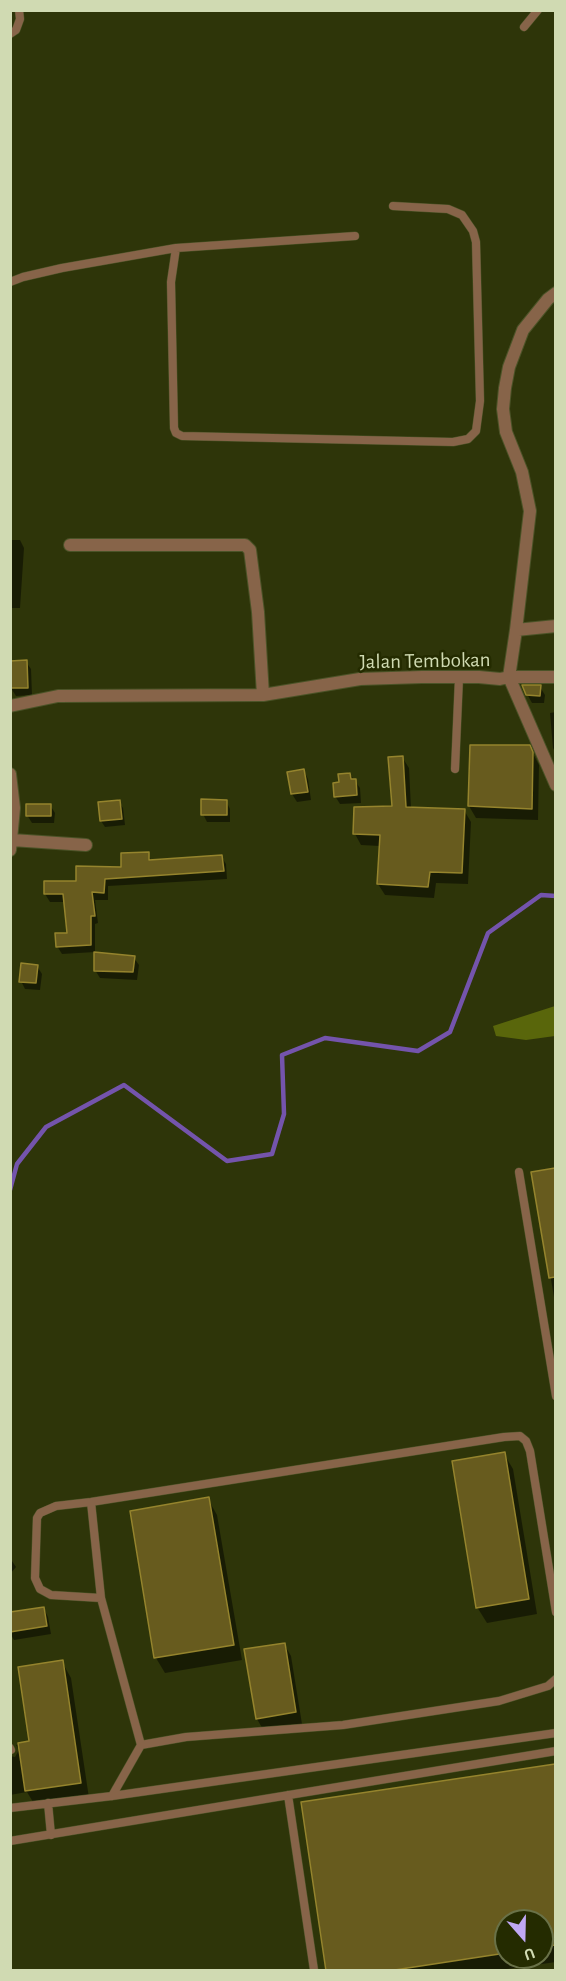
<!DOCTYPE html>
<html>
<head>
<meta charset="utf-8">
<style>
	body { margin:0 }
	#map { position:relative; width:566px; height:1981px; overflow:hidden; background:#2e3509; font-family:"Alegreya Sans",sans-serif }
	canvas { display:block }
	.frame { position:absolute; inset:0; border:12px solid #d0dab2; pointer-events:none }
	.north { position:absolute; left:494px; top:1909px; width:60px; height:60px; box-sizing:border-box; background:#242b00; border:2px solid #697147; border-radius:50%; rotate:160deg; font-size:16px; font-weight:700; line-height:24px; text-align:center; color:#d0dab2 }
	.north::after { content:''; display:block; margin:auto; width:21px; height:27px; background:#c0a8f4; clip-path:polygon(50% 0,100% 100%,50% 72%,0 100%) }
</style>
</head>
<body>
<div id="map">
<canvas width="566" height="1981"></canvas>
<div class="frame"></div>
<div class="north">U</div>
</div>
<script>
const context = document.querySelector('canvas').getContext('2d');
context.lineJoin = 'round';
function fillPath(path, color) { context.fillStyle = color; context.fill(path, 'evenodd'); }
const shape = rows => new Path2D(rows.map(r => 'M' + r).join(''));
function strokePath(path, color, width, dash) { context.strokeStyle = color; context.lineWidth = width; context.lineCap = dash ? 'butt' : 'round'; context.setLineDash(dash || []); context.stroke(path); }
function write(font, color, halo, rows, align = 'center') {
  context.font = font + ' "Alegreya Sans",sans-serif'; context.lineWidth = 5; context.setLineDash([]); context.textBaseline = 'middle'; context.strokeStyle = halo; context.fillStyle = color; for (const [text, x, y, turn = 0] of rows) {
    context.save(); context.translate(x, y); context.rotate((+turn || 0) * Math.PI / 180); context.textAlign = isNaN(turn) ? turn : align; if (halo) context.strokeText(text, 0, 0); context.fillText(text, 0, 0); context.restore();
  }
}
const forest = shape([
	[555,1006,555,1036,526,1040,496,1036,493,1026]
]);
const shadow = shape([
	[10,540,20,540,24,548,20,608,10,608],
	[26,662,31,669,32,695,16,696,11,688],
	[540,687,545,695,544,703,532,703,527,694],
	[556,712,556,753,553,748,550,713],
	[529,746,539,765,538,820,476,818,469,806],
	[402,757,409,768,411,808,464,810,471,822,468,884,436,883,434,898,385,895,378,884,380,846,361,845,355,834,393,808],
	[304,771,308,779,311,800,297,802,292,794,289,773],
	[350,774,360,788,361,803,340,804,335,796,340,784],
	[226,801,230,809,230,822,207,822,203,814],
	[119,802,123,808,125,825,105,827,101,821],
	[50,805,55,813,54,823,32,823,27,815],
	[148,854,152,862,221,856,226,864,227,879,108,886,108,900,95,900,98,923,95,924,95,952,62,954,57,946,69,934,65,902,50,902,45,894,123,869],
	[134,958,139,965,137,980,100,978,95,970],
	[37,966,42,974,40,990,25,989,21,981],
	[556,1170,556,1309,533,1173],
	[504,1454,513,1469,537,1614,487,1623,477,1607],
	[208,1499,217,1515,242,1660,165,1673,156,1658],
	[10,1558,16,1567,10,1574],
	[44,1609,48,1617,51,1634,14,1640,10,1633,10,1614],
	[284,1644,291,1656,302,1724,264,1731,257,1719,246,1651],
	[62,1662,71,1678,89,1798,36,1807,27,1792,10,1795,10,1756,15,1757,19,1750,16,1745,31,1742],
	[556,1765,556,1962,500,1970,328,1970,303,1803],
	[506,1921,542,1921,542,1957,506,1957]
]);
const stream = shape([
	[10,1190,17,1164,46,1127,124,1085,227,1161,272,1154,284,1114,282,1055,325,1038,418,1051,450,1032,488,933,541,895,556,896]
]);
const building = shape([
	[27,660,28,688,10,688,10,661,27,660],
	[522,685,541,685,540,696,526,695,522,685],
	[470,745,530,745,533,752,532,809,468,806,470,745],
	[403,756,406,807,465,809,462,873,430,872,428,887,377,884,380,835,353,834,354,807,392,806,388,757,403,756],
	[304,769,308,792,291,794,287,772,304,769],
	[350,773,351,779,356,779,357,795,334,797,333,783,339,782,338,774,350,773],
	[201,799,227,800,227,815,201,815,201,799],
	[120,800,122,819,100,821,98,802,120,800],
	[26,804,51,804,51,816,26,816,26,804],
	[149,852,149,860,222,855,224,871,105,879,104,893,92,892,95,916,91,916,91,945,56,947,55,933,67,933,63,894,44,894,44,881,76,881,76,866,121,867,121,853,149,852],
	[94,952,135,956,133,972,94,971,94,952],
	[21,963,38,965,36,983,19,982,21,963],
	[555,1168,555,1277,549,1278,531,1172,555,1168],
	[505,1452,529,1599,476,1608,452,1461,505,1452],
	[209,1497,234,1645,154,1658,130,1511,209,1497],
	[44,1607,47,1626,10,1632,10,1612,44,1607],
	[285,1643,296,1712,256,1719,244,1649,285,1643],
	[63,1660,81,1783,25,1791,18,1743,29,1741,18,1667,63,1660],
	[555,1764,555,1945,542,1947,542,1921,506,1921,506,1953,388,1971,326,1971,301,1802,555,1764]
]);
const lane = shape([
	[524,27,538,10],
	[10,34,16,30,20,19,19,10],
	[176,248,171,282,174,428,176,433,182,436,453,442,468,439,476,431,480,401,476,242,473,231,462,215,448,209,393,206],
	[10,282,23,277,62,268,176,248,355,236],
	[455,769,459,678],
	[519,1172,556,1396],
	[91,1502,101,1598,141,1745],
	[101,1598,51,1595,40,1589,35,1578,37,1518,40,1513,56,1506,91,1502,504,1437,520,1436,526,1441,530,1451,556,1612],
	[10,1748,11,1750],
	[288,1795,314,1970],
	[112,1796,141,1745,186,1737,343,1725,499,1701,548,1686,556,1679],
	[48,1803,51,1835],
	[10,1808,112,1796,556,1733],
	[10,1841,556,1751]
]);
const street = shape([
	[70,545,245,545,250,550,258,612,263,695],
	[516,630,556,626],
	[509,677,516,630,530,511,522,472,506,432,503,409,505,388,509,367,523,330,548,299,556,293],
	[509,677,556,785],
	[10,706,58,696,263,695,360,679,422,677,479,677,500,679,509,677,556,677],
	[10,774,14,808,10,850],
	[12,840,86,845]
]);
const streetNames = [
	["Jalan Tembokan",425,661,-1]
];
fillPath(forest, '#59660b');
fillPath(shadow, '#0007');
strokePath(stream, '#7454ac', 4.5);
fillPath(building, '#675b1e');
strokePath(building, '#95842d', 1.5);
strokePath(lane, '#4b5327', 9);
strokePath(street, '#4b5327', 14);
strokePath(lane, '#876449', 8);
strokePath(street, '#876449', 12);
write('21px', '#d0dab2', '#242b00', streetNames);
</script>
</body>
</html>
